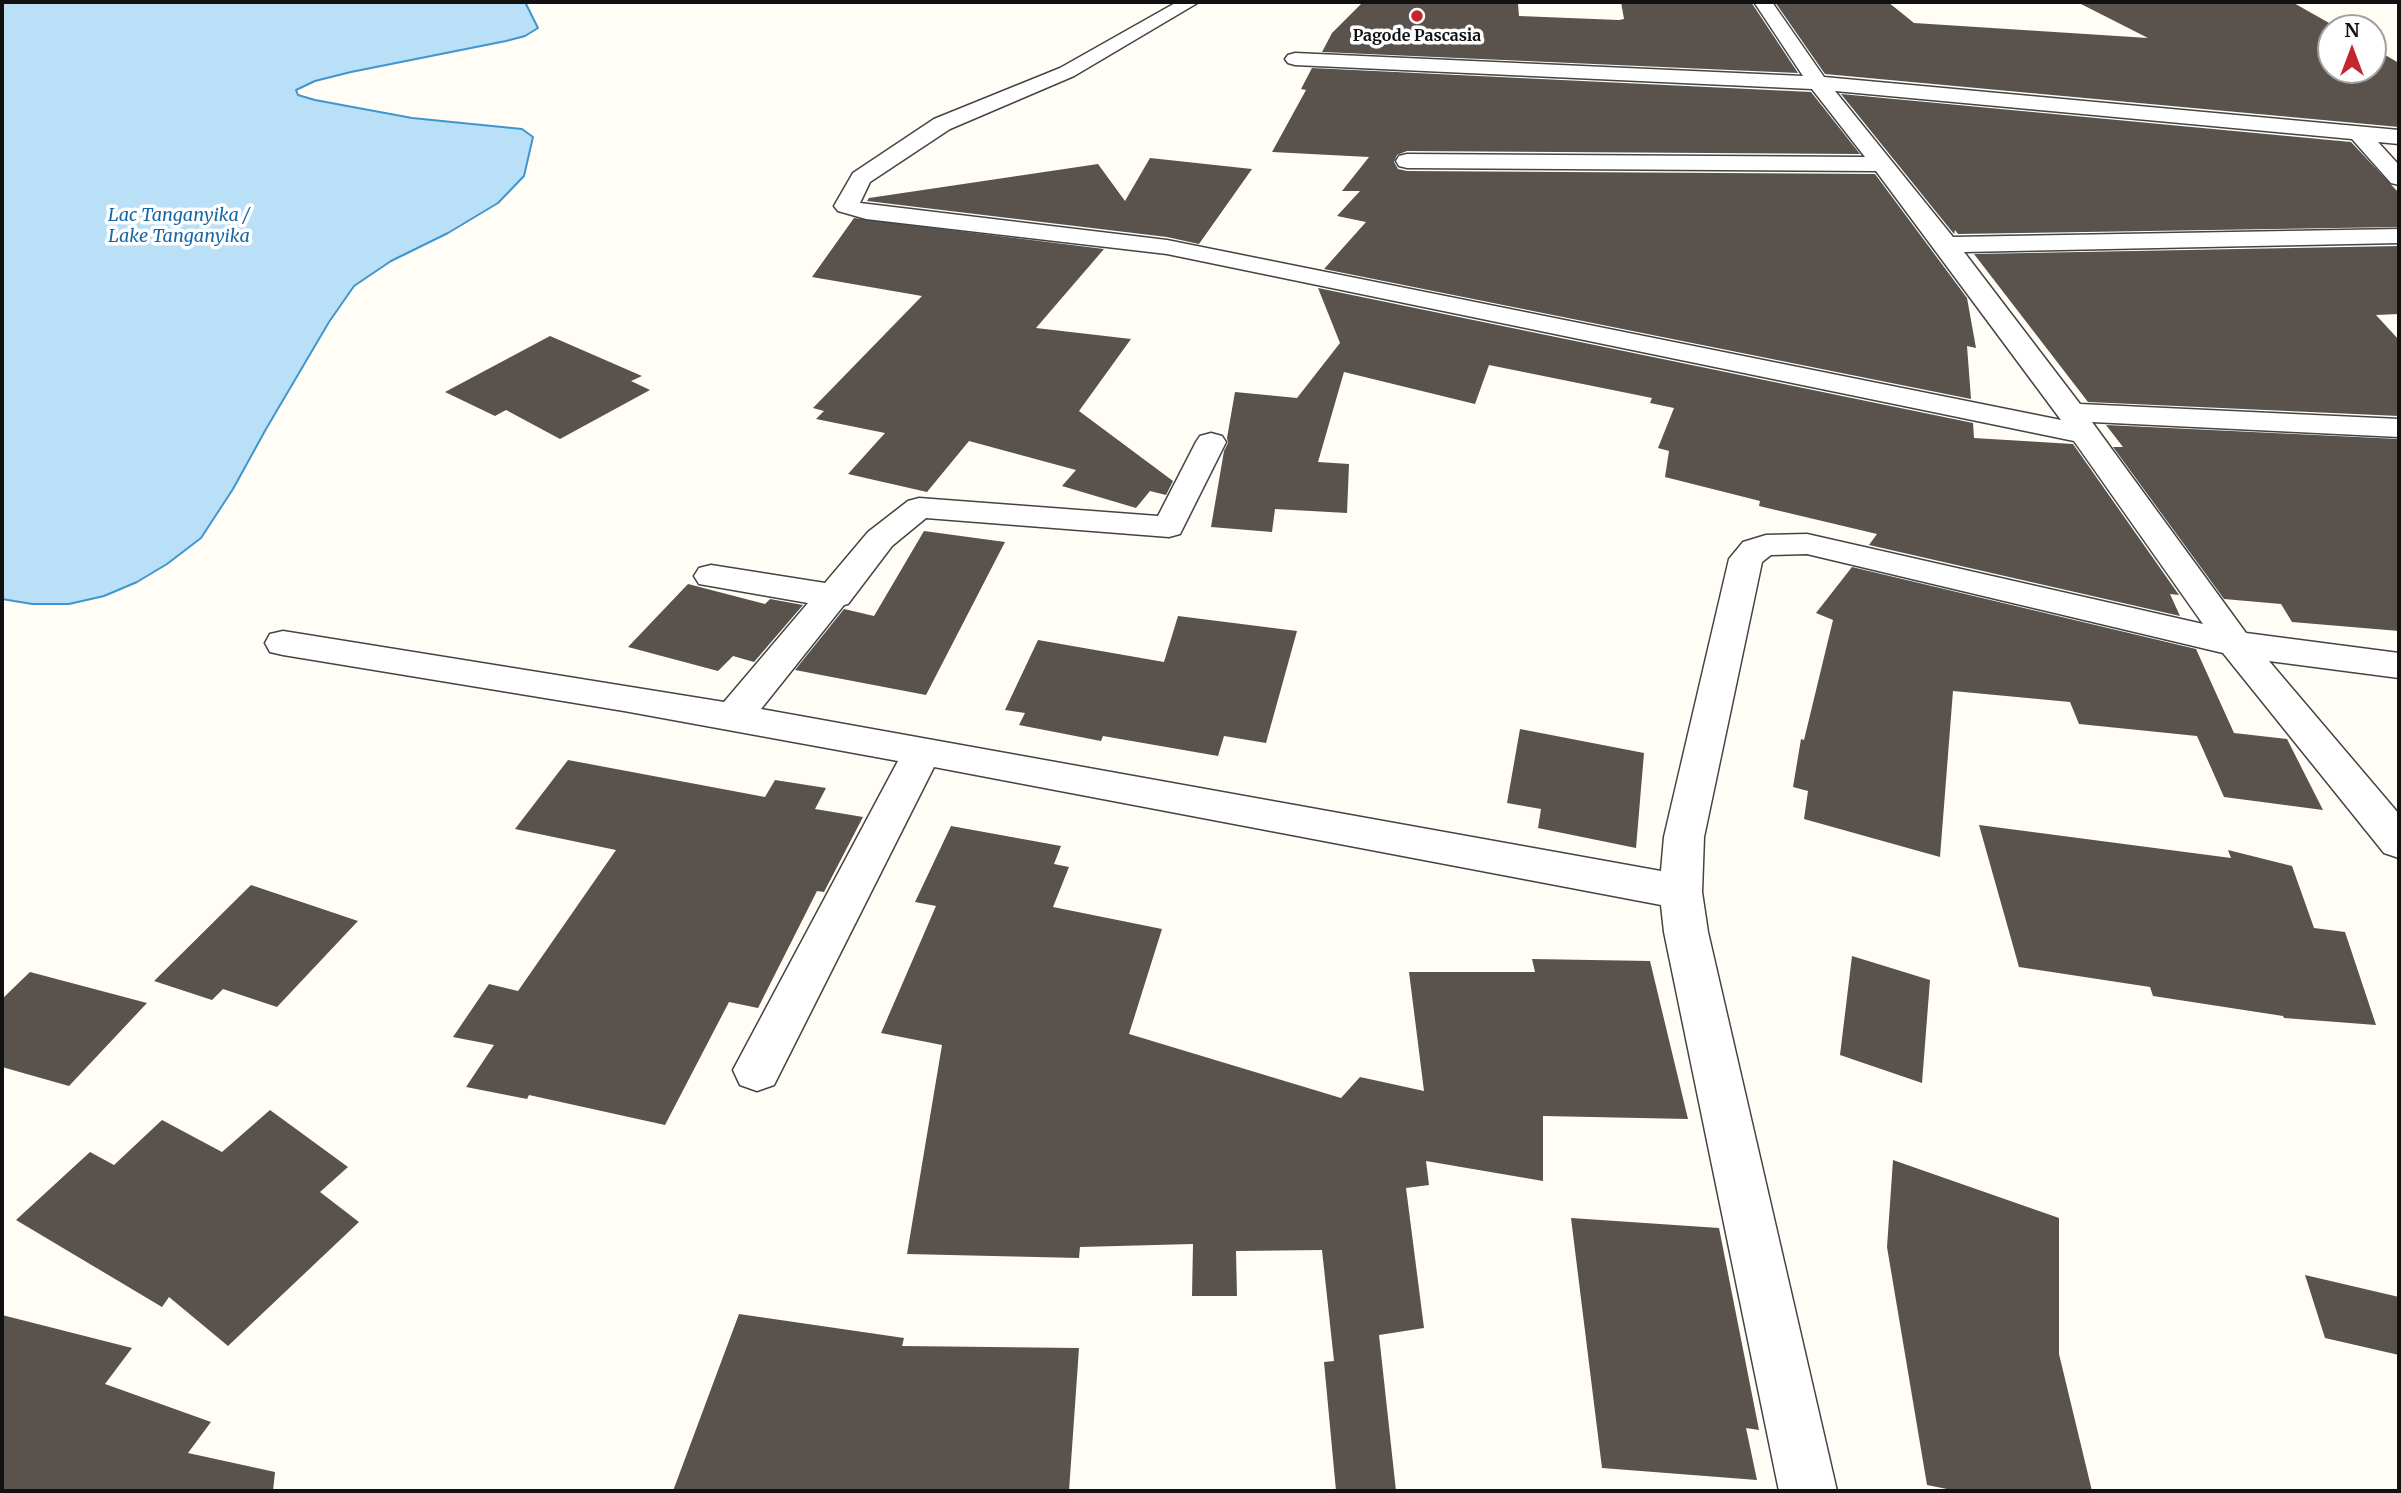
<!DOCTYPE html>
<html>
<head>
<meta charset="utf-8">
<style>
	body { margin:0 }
	#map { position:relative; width:2401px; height:1493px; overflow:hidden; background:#fffdf5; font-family:Merriweather,serif }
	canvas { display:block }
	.frame { position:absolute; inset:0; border:4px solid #111; pointer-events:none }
	.north { position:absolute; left:2317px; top:14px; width:70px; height:70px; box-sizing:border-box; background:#fff; border:2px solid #a0a0a0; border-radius:50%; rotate:0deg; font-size:19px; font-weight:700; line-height:28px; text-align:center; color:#111 }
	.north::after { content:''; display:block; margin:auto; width:24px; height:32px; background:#c4262e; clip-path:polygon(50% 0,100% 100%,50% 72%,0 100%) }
</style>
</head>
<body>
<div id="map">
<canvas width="2401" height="1493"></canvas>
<div class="frame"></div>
<div class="north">N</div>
</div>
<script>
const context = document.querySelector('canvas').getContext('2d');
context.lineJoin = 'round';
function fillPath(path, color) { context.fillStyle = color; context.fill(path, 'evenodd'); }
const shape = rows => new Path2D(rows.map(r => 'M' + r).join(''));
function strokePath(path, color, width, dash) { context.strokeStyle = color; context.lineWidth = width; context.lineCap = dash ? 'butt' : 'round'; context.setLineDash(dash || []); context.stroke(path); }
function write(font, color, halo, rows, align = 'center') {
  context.font = font + ' Merriweather,serif'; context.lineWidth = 7; context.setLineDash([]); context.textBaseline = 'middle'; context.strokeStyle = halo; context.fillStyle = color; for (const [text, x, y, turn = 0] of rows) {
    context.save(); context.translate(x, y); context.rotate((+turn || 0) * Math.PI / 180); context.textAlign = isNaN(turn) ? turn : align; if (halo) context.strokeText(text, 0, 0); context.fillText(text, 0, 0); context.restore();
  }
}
const water = shape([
	[2,2,525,2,538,28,525,36,506,41,351,72,315,81,296,90,298,95,315,100,412,118,522,129,533,137,524,176,498,203,448,233,391,261,354,286,329,322,266,429,233,489,201,538,167,564,137,582,104,596,69,604,32,604,2,599,2,2]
]);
const building = shape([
	[1363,2,1518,4,1519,16,1619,20,1624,19,1621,2,1751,2,1798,73,1322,52,1332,33],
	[1775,2,1888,2,1914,23,2148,38,2077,2,2292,2,2338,28,2331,28,2331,70,2373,70,2373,48,2399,63,2399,127,1825,74],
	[1312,68,1811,92,1860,154,1407,151,1397,155,1394,162,1398,169,1407,171,1875,174,1967,298,1976,348,1967,346,1971,399,1324,269,1366,222,1337,216,1360,191,1342,191,1369,157,1272,152,1306,90,1301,89],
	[1841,94,2351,142,2399,193,2399,227,1958,234,1955,230,1954,234],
	[1150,158,1252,169,1199,244,1167,237,867,201,869,198,1098,164,1125,201],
	[854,218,1104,249,1036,328,1131,339,1079,411,1173,481,1166,495,1150,491,1136,508,1062,486,1076,470,969,441,927,492,848,474,885,433,816,419,824,411,813,408,922,296,812,277],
	[2399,246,2399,314,2376,315,2399,340,2399,416,2088,402,1974,254],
	[1318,288,1973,423,1974,438,2073,444,2179,595,2170,594,2180,616,1869,545,1877,534,1759,506,1760,501,1665,477,1669,451,1658,448,1674,408,1650,403,1652,398,1489,365,1475,404,1344,372,1318,462,1349,464,1347,513,1275,509,1272,532,1211,527,1224,451,1228,443,1227,438,1235,392,1297,398,1340,343],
	[550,336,642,376,631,381,650,390,560,439,506,410,495,416,445,392],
	[2106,425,2399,439,2399,631,2292,622,2281,604,2224,599,2113,447,2123,447],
	[924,531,1005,542,926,695,795,670,844,609,874,616],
	[1852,567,2196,649,2234,733,2287,739,2323,810,2224,797,2197,736,2079,724,2070,702,1953,691,1940,857,1804,819,1808,791,1793,787,1801,739,1804,740,1833,620,1816,613],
	[688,584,765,604,770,599,803,605,754,662,733,656,718,671,628,647],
	[1178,616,1297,631,1266,743,1224,736,1218,756,1103,736,1101,741,1019,725,1025,713,1005,710,1038,640,1164,662],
	[1520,729,1644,753,1636,848,1538,828,1541,809,1507,803],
	[568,760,765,797,775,780,826,788,815,809,863,817,824,892,817,891,758,1008,729,1002,665,1125,529,1095,527,1099,466,1087,494,1045,453,1037,489,984,518,991,616,850,515,829],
	[1979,825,2231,858,2228,850,2292,866,2314,928,2345,932,2376,1025,2284,1018,2283,1016,2153,996,2150,987,2019,967],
	[951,826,1061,846,1054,864,1069,867,1053,907,1162,929,1129,1034,1341,1098,1360,1077,1424,1091,1409,972,1535,972,1532,959,1650,961,1688,1119,1543,1116,1543,1181,1426,1161,1429,1185,1406,1188,1424,1328,1379,1335,1396,1491,1336,1491,1324,1362,1334,1361,1322,1250,1236,1251,1237,1296,1192,1296,1193,1244,1080,1247,1079,1258,907,1254,942,1045,881,1033,936,906,915,902],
	[251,885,358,921,277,1007,223,989,212,1000,154,981],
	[1852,956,1930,980,1922,1083,1840,1055],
	[30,972,147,1003,69,1086,2,1067,2,999],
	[270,1110,348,1167,320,1192,359,1222,228,1346,169,1297,162,1307,16,1220,90,1152,114,1165,162,1120,222,1152],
	[1893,1160,2059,1218,2059,1354,2092,1491,1957,1491,1927,1485,1887,1247],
	[1571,1218,1719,1228,1759,1430,1746,1428,1757,1480,1602,1468],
	[2305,1275,2399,1297,2399,1355,2325,1338],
	[739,1314,904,1338,902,1346,1079,1348,1069,1491,673,1491],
	[2,1315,132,1348,105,1384,211,1422,188,1453,275,1472,273,1491,2,1491]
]);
const street = shape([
	[1177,2,1199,2,1074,76,950,129,870,182,860,203,1167,240,2061,420,1876,171,1407,168,1399,166,1396,161,1399,156,1407,154,1865,157,1812,89,1295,65,1288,63,1285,59,1288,55,1295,53,1803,76,1754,2,1772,2,1824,77,2399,130,2399,144,2378,142,2399,165,2399,185,2391,183,2352,139,1835,91,1953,237,2399,229,2399,243,1964,252,2080,404,2399,419,2399,437,2092,422,2246,633,2399,653,2399,678,2269,661,2399,814,2399,858,2384,853,2223,653,1807,554,1771,555,1762,562,1704,837,1702,892,1708,932,1837,1491,1779,1491,1664,932,1661,905,934,767,774,1085,757,1091,740,1085,733,1070,898,761,624,711,283,655,270,652,265,643,270,634,283,631,724,702,808,603,699,584,694,576,699,568,711,565,825,583,868,532,908,501,919,498,1158,516,1196,442,1200,436,1211,433,1222,436,1226,442,1180,534,1169,537,926,518,892,546,848,604,844,605,761,709,1661,871,1664,837,1729,559,1743,542,1766,535,1807,534,2203,624,2074,441,1167,254,866,219,838,211,834,206,853,173,934,119,1060,68,1177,2]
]);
const markers = [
	[1417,16,7,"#c4262e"]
];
const farPoinames = [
	["Pagode Pascasia",1417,36]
];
const farWaternames = [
	["Lac Tanganyika /",179,216],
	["Lake Tanganyika",179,237]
];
fillPath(water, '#b9e0f7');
strokePath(water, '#3f96cf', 2);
fillPath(building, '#5a524d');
strokePath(street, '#444', 3);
fillPath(street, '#fff');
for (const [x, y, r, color] of markers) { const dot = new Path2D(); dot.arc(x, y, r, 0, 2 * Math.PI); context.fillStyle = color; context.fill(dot); strokePath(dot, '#fff', 2.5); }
write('bold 16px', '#111', '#fff', farPoinames);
write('italic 18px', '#1768a6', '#fff', farWaternames);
</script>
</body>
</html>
